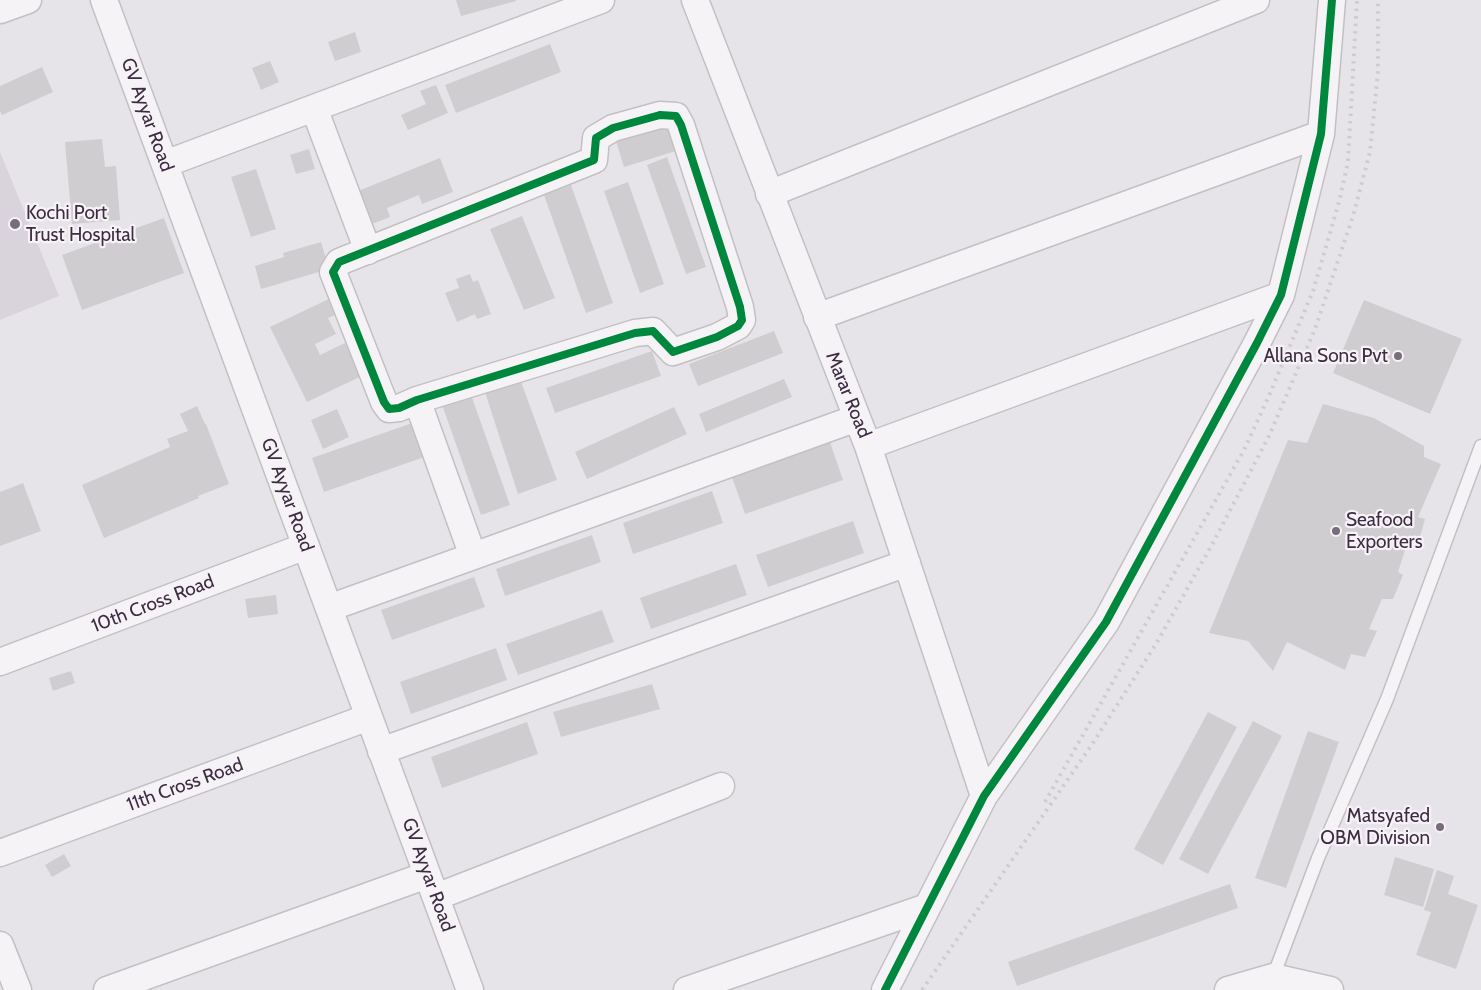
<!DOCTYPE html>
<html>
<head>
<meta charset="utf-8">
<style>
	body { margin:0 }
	canvas { display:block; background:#e7e4e9 }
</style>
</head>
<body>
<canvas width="1481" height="990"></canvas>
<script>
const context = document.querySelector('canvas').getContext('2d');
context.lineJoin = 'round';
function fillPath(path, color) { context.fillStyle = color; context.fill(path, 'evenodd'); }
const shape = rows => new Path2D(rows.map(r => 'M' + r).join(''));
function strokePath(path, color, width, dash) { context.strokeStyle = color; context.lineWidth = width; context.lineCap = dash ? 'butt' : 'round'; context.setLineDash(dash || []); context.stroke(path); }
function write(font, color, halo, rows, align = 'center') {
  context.font = font + ' Cabin,sans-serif'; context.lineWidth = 4.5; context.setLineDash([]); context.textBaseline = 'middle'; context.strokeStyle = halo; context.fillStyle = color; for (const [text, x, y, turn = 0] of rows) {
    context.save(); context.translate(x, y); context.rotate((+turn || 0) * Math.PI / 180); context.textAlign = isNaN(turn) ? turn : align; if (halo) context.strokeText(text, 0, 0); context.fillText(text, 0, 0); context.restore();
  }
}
const built = shape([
	[0,152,59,296,0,320]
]);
const building = shape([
	[456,0,516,0,516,1,461,16],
	[355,32,361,52,335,61,328,42],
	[550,44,561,72,456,113,445,85],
	[270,61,279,82,261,90,252,68],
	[42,67,53,92,2,115,0,111,0,86],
	[436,85,448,113,408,130,401,115,426,104,420,91],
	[667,125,676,151,624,167,616,141],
	[102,139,105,167,116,166,120,220,72,224,65,142],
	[309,149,315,169,296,174,290,155],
	[667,157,706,267,686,274,647,165],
	[440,158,453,192,422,204,419,195,387,208,390,217,367,226,353,193],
	[256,169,276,229,251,237,231,177],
	[628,182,664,284,640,293,604,191],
	[571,185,613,303,586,313,544,195],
	[522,216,555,298,524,310,490,229],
	[164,218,184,273,82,310,62,255],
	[321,242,329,269,261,289,255,266,284,257,283,253],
	[470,274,473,282,478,280,491,314,477,319,475,314,457,322,445,293,459,288,456,279],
	[333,297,341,312,328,318,336,334,315,344,320,355,345,343,356,365,368,373,307,402,270,327],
	[1364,300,1462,339,1430,414,1333,373],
	[774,331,783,353,698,386,689,364],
	[652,351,661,376,555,413,546,388],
	[520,379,557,480,518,494,484,389],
	[784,379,792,397,706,432,699,414],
	[469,389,510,505,481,515,440,399],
	[1323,404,1374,418,1424,446,1424,457,1441,464,1418,517,1425,519,1418,544,1407,544,1398,572,1403,575,1393,599,1382,599,1369,629,1377,631,1365,657,1351,654,1345,670,1287,642,1273,671,1248,641,1209,633,1288,440,1307,443],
	[197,406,205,424,206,424,229,484,198,496,199,498,104,538,82,485,170,447,167,439,188,431,180,414],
	[674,407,687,434,587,479,575,452],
	[337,409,349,437,323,449,311,420],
	[418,421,430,455,324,492,312,458],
	[830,442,843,480,745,514,732,477],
	[23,483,41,531,0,546,0,492],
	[712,491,723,523,633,554,623,523],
	[853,521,864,553,768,587,756,555],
	[592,535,601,562,505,596,496,569],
	[736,564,747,595,651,629,640,598],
	[474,577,485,607,392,640,381,610],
	[276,595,278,614,248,618,245,599],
	[602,610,614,642,518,675,506,644],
	[496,648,507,680,411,714,400,682],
	[71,671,75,683,53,691,49,678],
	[652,684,660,709,561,737,553,712],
	[1208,712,1237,727,1163,865,1134,849],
	[1253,721,1282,736,1208,874,1179,859],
	[527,722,538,754,442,788,431,757],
	[1308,731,1339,742,1286,888,1255,878],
	[64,854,71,866,52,877,45,865],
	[1395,857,1434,869,1423,907,1384,895],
	[1437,870,1454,876,1448,894,1478,905,1456,969,1416,955,1431,912,1424,910],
	[1230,884,1238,908,1017,986,1008,962]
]);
const lane = shape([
	[1273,977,1318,858,1387,699,1481,446]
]);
const street = shape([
	[104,0,470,990],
	[695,0,868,446,984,796],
	[0,10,28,0],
	[314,108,368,251],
	[660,115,676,116,681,125,740,307,742,320,738,326,717,337,673,352,653,331,635,333,417,400,399,408,389,409,384,402,333,272,339,262,594,160,596,138,613,128,660,115],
	[165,164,601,0],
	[769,194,1256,0],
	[817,317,1321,134],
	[417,400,473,556],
	[868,446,1281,295],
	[329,608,857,418],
	[0,662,306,546],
	[381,751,907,563],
	[0,853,369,717],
	[436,897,721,786],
	[0,945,18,990],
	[107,990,427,875],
	[687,990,927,907],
	[885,990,984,796,1106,622,1257,343,1281,295,1321,134,1332,0],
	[1228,990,1273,977,1330,990]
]);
const rail = shape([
	[1045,802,1244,450,1268,398,1313,291,1339,202,1348,162,1357,0],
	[922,990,1091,746,1156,644,1214,541,1269,436,1315,329,1353,216,1370,152,1378,71,1378,0]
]);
const cycleway = shape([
	[660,115,676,116,681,125,740,307,742,320,738,326,717,337,673,352,653,331,635,333,417,400,399,408,389,409,384,402,333,272,339,262,594,160,596,138,613,128,660,115],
	[885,990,984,796,1106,622,1257,343,1281,295,1321,134,1332,0]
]);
const markers = [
	[15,224,6,"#786d7b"],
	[1398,356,5,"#786d7b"],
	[1336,531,5,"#786d7b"],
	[1440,827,5,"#786d7b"]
];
const streetNames = [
	["GV Ayyar Road",147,115,70],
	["Marar Road",848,395,68],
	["GV Ayyar Road",287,495,70],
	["10th Cross Road",153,604,-21],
	["11th Cross Road",185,785,-20],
	["GV Ayyar Road",428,875,70]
];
const poiNames = [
	["Kochi Port",26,213],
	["Trust Hospital",26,235],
	["Allana Sons Pvt",1388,356,"right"],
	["Seafood",1346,520],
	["Exporters",1346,542],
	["Matsyafed",1430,816,"right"],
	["OBM Division",1430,838,"right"]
];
fillPath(built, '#d9d3db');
fillPath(building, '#d0cdd1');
strokePath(lane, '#c2c0c4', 15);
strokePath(street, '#c2c0c4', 29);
strokePath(lane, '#f5f3f5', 12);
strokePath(street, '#f5f3f5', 26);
strokePath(rail, '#cfccd0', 4, [2.5, 5]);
strokePath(cycleway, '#00873e', 8);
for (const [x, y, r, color] of markers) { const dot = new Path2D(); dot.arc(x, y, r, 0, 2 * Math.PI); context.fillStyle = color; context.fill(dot); strokePath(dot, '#f6f2f7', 2); }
write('19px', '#3d2d40', '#f6f2f7', streetNames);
write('19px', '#3d2d40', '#f6f2f7', poiNames, 'left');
</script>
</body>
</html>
